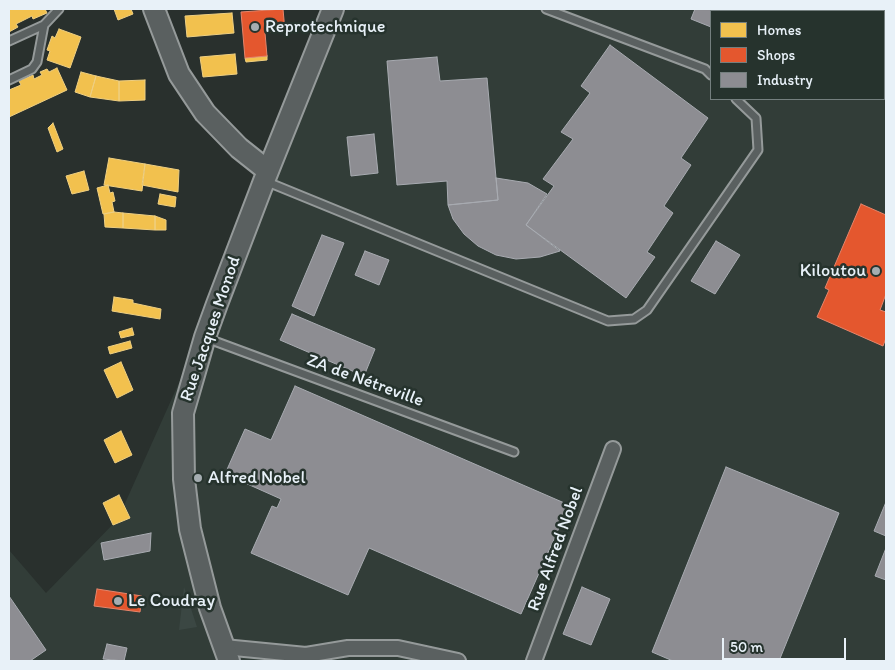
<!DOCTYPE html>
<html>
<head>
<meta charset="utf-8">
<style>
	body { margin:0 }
	#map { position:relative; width:895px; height:670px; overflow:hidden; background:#29302d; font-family:Itim,sans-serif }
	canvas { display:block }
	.frame { position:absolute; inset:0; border:10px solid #e8f1f8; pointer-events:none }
	.legend { position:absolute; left:710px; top:10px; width:175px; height:90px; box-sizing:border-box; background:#26332d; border:1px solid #747f7e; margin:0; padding:6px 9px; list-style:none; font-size:15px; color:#e8f1f8 }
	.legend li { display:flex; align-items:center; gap:10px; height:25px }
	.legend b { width:25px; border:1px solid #747f7e }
	.scale { position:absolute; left:722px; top:638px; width:124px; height:22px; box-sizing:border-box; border:2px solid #e8f1f8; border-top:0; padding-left:6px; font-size:15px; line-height:18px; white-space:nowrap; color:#e8f1f8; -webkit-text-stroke:4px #26332d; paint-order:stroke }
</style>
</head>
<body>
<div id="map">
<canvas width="895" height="670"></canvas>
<div class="frame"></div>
<ul class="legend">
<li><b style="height:14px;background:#f2c14e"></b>Homes</li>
<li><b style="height:14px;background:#e4572e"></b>Shops</li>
<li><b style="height:14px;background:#8d8d92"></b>Industry</li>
</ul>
<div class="scale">50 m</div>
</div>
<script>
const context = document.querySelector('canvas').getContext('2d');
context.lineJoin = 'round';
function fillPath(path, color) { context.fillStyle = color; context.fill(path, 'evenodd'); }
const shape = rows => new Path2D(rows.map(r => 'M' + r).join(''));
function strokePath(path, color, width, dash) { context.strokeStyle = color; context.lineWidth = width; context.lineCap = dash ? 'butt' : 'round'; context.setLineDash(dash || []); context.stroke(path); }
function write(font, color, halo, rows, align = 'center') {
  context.font = font + ' Itim,sans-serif'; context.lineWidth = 5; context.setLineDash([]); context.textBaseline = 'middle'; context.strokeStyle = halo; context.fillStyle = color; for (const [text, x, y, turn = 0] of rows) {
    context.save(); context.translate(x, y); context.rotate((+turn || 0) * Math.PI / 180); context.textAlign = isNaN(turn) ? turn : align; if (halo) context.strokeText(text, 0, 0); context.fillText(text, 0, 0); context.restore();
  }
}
const built = shape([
	[346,9,886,9,886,661,9,661,9,550,46,593,118,519],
	[711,11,884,11,884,99,711,99]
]);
const green = shape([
	[184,587,197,627,179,630]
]);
const homes = shape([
	[9,9,47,9,45,9,47,13,33,19,32,16,16,24,18,27,9,32,9,9],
	[114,9,131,9,133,14,118,20,114,9],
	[232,13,234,33,187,37,185,16,232,13],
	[59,29,81,37,70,68,47,60,50,51,47,50,52,36,55,38,59,29],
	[235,54,237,74,203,77,200,57,235,54],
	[267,56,267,60,246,62,245,58,267,56],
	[57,68,67,90,9,117,9,90,21,85,19,81,33,75,34,79,42,75,40,72,47,69,49,72,57,68],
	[81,72,96,76,90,97,75,92,81,72],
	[96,76,119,81,119,101,90,97,96,76],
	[145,80,145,100,119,101,119,81,145,80],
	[53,123,63,149,57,152,48,128,53,123],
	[109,158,145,164,142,191,104,185,109,158],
	[145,164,179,170,178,192,142,185,145,164],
	[84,171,89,190,72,194,66,176,84,171],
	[108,185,110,193,113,192,115,201,112,202,114,212,103,214,97,188,108,185],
	[160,194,176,197,175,207,158,204,160,194],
	[114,212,123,213,123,228,105,227,104,214,114,212],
	[123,213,155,216,155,230,123,228,123,213],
	[155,216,166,220,166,230,155,230,155,216],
	[114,297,133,300,133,303,161,309,160,319,112,311,114,297],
	[132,328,134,335,121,338,119,332,132,328],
	[130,341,132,348,110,354,108,347,130,341],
	[121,362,133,390,117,398,104,370,121,362],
	[121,431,132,455,115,463,104,440,121,431],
	[119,495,130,518,113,525,103,503,119,495]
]);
const shops = shape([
	[283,9,285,31,265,33,267,56,245,58,241,12,283,9],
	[861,204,886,215,886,294,880,310,886,312,886,338,883,346,817,317,829,290,825,288,861,204],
	[97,589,142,596,140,612,94,606,97,589]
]);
const industry = shape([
	[695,9,776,9,775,11,711,11,711,27,691,19,695,9],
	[610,45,708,118,681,158,691,165,664,206,673,213,647,252,655,257,626,298,526,225,554,186,543,179,573,139,561,132,590,93,581,86,610,45],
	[437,57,440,81,487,78,498,200,448,205,447,181,397,185,387,61,437,57],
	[374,134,378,173,351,176,347,137,374,134],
	[496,178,528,183,547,194,526,225,560,251,540,257,516,259,496,255,478,246,464,234,453,219,448,205,498,200,496,178],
	[322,235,344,243,314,316,292,306,322,235],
	[716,241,740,255,715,294,691,281,716,241],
	[365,251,389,260,379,285,355,275,365,251],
	[292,314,375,349,364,376,280,340,292,314],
	[295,386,569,505,521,614,369,548,348,595,251,553,272,506,277,508,281,499,225,474,245,429,271,440,295,386],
	[726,467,839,513,779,661,673,661,652,652,726,467],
	[886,502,886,536,874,531,886,502],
	[151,533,150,551,104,560,101,543,151,533],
	[886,548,886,580,875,576,886,548],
	[582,587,610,599,591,645,563,634,582,587],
	[9,596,46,650,30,661,9,661,9,596],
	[107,644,127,648,124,661,103,659,107,644]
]);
const lane = shape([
	[546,9,705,69,711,75],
	[9,41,44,25,59,9],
	[9,80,32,69,37,62,44,25],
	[265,181,608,321,634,319,647,310,758,150,756,118,736,99],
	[206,338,514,452]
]);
const street = shape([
	[224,647,306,655,348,648,398,648,458,661],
	[534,661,613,449]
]);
const secondary = shape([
	[154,9,179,74,205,113,239,148,268,171],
	[229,661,210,608,190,529,184,479,183,413,205,337,217,304,264,181,333,9]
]);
const markers = [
	[255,27,5,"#a5adb1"],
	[876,271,5,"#a5adb1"],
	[198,478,5,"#a5adb1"],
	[118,601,5,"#a5adb1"]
];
const poiNames = [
	["Reprotechnique",265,27],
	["Kiloutou",866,271,"right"],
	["Alfred Nobel",208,478],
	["Le Coudray",128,601]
];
const streetNames = [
	["Rue Jacques Monod",211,329,-71],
	["ZA de Nétreville",365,381,20],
	["Rue Alfred Nobel",556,549,-70]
];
fillPath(built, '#323d38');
fillPath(green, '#3b4743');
fillPath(homes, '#f2c14e');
strokePath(homes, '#efcf81', 1);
fillPath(shops, '#e4572e');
strokePath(shops, '#e5856b', 1);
fillPath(industry, '#8d8d92');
strokePath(industry, '#a8abb1', 1);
strokePath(lane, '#959a9a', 11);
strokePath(street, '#959a9a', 18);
strokePath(secondary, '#959a9a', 24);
strokePath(lane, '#5a6060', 7);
strokePath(street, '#5a6060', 14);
strokePath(secondary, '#5a6060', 20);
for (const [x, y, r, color] of markers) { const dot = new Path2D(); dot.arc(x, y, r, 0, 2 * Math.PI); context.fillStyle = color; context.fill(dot); strokePath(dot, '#26332d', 2); }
write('18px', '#e8f1f8', '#26332d', poiNames, 'left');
write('18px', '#e8f1f8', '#26332d', streetNames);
</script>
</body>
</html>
